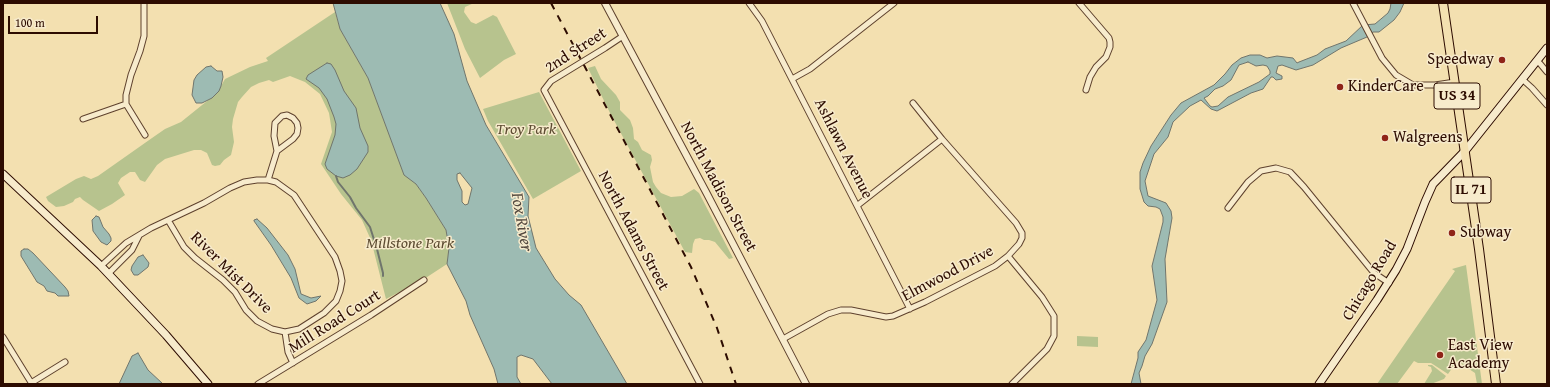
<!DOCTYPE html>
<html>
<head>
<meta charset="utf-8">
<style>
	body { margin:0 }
	#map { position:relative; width:1550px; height:387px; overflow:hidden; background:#f3e0b0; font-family:"Gentium Book Plus",serif }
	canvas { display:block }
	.frame { position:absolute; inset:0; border:4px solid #2d0c01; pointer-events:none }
	.scale { position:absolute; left:8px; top:16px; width:90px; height:18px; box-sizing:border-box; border:2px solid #2d0c01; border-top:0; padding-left:5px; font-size:12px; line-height:14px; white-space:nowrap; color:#2d0c01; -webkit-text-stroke:3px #f7ebcc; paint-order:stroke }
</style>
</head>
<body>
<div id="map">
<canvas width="1550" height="387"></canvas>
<div class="frame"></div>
<div class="scale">100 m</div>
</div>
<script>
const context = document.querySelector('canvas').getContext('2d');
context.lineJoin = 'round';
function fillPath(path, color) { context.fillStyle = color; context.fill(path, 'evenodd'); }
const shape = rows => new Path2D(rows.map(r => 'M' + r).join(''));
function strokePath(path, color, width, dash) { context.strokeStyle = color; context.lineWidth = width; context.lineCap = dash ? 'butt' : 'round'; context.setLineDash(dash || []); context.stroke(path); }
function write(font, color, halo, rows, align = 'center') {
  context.font = font + ' "Gentium Book Plus",serif'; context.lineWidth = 3; context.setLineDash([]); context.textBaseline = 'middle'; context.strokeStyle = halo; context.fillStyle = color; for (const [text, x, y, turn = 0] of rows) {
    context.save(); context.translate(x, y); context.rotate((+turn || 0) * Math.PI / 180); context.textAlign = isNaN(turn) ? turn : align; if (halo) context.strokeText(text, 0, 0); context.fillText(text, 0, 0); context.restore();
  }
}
const green = shape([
	[447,3,474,3,465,7,464,12,471,22,476,24,493,15,497,17,516,54,504,60,480,78,465,49],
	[335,12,340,29,368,78,404,174,416,184,426,198,446,230,449,248,447,264,421,281,386,299,371,240,362,220,341,194,321,164,332,132,329,113,320,94,305,82,290,76,273,82,269,80,259,83,251,87,242,97,238,102,233,119,232,127,234,142,231,155,224,160,220,165,215,166,212,165,207,153,201,150,194,150,165,159,157,165,145,182,140,180,135,172,130,172,121,178,118,183,125,195,112,204,99,211,83,200,80,197,75,199,73,202,64,206,56,207,48,201,46,197,76,179,84,176,91,179,98,176,152,138,165,129,181,122,217,93,225,79,250,67,268,61,266,58],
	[595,66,601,79,616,95,620,102,620,110,630,120,633,128,634,139,638,142,642,150,651,155,652,160,650,167,653,182,656,187,661,193,671,197,682,196,694,189,699,193,733,258,729,259,715,242,709,240,704,240,700,238,695,239,693,244,692,253,685,252,610,113,588,68],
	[539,92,581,171,533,199,488,121,483,109],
	[1466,265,1482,384,1477,384,1475,373,1457,361,1448,374,1431,363,1418,363,1414,361,1397,384,1377,384,1455,271,1452,269],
	[1077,336,1098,337,1098,347,1077,346],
	[1428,365,1432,365,1446,376,1444,379,1431,384,1424,384,1432,371,1431,367,1428,366]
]);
const water = shape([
	[333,3,440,3,454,34,467,81,486,125,529,197,528,216,536,248,555,279,569,295,581,305,627,384,552,384,533,359,521,355,517,357,517,377,521,384,498,384,494,369,470,315,466,301,447,264,449,248,446,230,426,198,416,184,404,175,368,78,340,29,333,3],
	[460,173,472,188,468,204,465,205,462,202,462,191,457,180,457,174,460,173],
	[1391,3,1404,3,1400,12,1394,20,1379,32,1373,32,1367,37,1341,48,1313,65,1296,70,1282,65,1278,66,1276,73,1282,76,1282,79,1276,80,1273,77,1271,77,1263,89,1251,93,1217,111,1211,109,1201,100,1190,106,1173,122,1168,137,1154,154,1145,181,1148,196,1166,203,1171,211,1172,218,1165,259,1167,302,1152,344,1145,356,1142,366,1139,373,1141,384,1131,384,1138,358,1138,352,1146,340,1157,300,1152,266,1163,222,1163,217,1160,209,1156,207,1148,206,1144,202,1140,189,1140,172,1143,163,1151,146,1171,115,1181,103,1214,85,1225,74,1232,65,1241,58,1250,55,1260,55,1267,58,1277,56,1293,58,1297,63,1299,62,1317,55,1325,49,1346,41,1363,25,1375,24,1388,13,1390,9,1391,3],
	[1248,62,1256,66,1263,65,1267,66,1270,71,1270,74,1259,82,1228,97,1218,106,1212,107,1210,106,1204,98,1208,96,1215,89,1223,86,1231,80,1239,65,1248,62],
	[327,63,331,64,335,70,344,91,356,108,360,128,368,146,368,152,357,169,350,175,343,178,336,176,327,169,325,164,335,135,336,124,334,117,327,99,319,88,306,79,308,75,327,63],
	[211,66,217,71,222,71,223,77,221,86,219,91,212,98,202,103,196,103,192,95,194,80,197,75,206,67,211,66],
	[96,216,99,217,103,227,109,234,111,238,111,241,107,245,101,242,93,231,92,220,96,216],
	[257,219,267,228,288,255,295,269,301,294,311,298,321,296,316,301,307,304,299,298,291,278,271,245,254,221,254,220,257,219],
	[24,249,28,249,33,253,65,287,68,291,69,296,58,296,55,293,47,291,44,286,37,282,21,256,21,251,24,249],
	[143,255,149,263,148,267,138,275,134,275,131,270,132,266,138,257,143,255],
	[138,353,148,370,163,384,119,384,132,356,138,353]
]);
const stream = shape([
	[336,176,338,182,350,197,356,208,370,227,377,249,383,273,383,276]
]);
const minor = shape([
	[144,3,144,36,140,51,131,75,126,95,126,104,145,135],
	[749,3,762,21,910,309],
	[1079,3,1109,38,1110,42,1110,47,1106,57,1096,67,1090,77,1086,90],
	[1353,3,1382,58,1396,75,1413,85,1435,85,1455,82],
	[623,36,605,48,551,81,544,90,700,384],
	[1537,60,1547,72],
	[792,79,810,69,894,3],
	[1522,79,1532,88,1547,105],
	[83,119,126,104],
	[268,180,277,151,293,139,297,134,298,128,297,123,293,118,287,115,282,116,275,123,274,136,277,151],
	[858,205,942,139],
	[1228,208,1248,182,1261,171,1276,168,1290,172,1304,187,1374,273,1389,283],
	[1008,256,1042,297,1054,316,1054,336,1047,349,1012,384],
	[101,266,126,243,151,228,168,220,204,203,230,188,244,182,257,180,268,180,276,182,294,195,335,257,340,271,342,281,340,291,336,301,324,313,299,329,285,332,272,329,257,321,246,310,235,292,223,280,195,258,184,247,168,220],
	[108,274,132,250,139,236],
	[285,332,288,352,293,363],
	[3,337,32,384],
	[783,339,828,314,841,310,851,310,886,317,893,316,925,302,995,266,1008,256,1019,244,1022,238,1022,233,1016,223,942,139,913,103],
	[31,383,65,362],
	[258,384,371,315,424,280]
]);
const tertiary = shape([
	[605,3,706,192,806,384]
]);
const secondary = shape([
	[3,174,101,266,166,335,208,384],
	[1319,384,1377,300,1396,270,1407,249,1425,202,1433,184,1465,151,1547,48]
]);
const primary = shape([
	[1443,3,1479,249,1496,384]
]);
const rail = shape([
	[551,3,691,267,717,328,736,384]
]);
const markers = [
	[1502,60,4,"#8f2418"],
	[1340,87,4,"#8f2418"],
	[1385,138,4,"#8f2418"],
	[1452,233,4,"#8f2418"],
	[1440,355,4,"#8f2418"]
];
const shields = [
	[1457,96,46],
	[1471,190,40]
];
const shieldNames = [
	["US 34",1457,96],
	["IL 71",1471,190]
];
const streetNames = [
	["2nd Street",576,51,-33],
	["Ashlawn Avenue",843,149,63],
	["North Madison Street",718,187,62],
	["North Adams Street",633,231,62],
	["River Mist Drive",231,273,45],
	["Elmwood Drive",948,274,-28],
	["Chicago Road",1370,281,-59],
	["Mill Road Court",335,322,-32]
];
const poiNames = [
	["Speedway",1494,60,"right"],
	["KinderCare",1348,87],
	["Walgreens",1393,138],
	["Subway",1460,233],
	["East View",1448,346],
	["Academy",1448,364]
];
const parkNames = [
	["Troy Park",526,130],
	["Millstone Park",410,244]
];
const waterNames = [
	["Fox River",521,222,80]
];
fillPath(green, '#b7c38e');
fillPath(water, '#9dbbb3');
strokePath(water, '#70756c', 1);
strokePath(stream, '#70756c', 2);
strokePath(minor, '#5e412d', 7);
strokePath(tertiary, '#5e412d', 8);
strokePath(secondary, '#2d0c01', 9);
strokePath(primary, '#2d0c01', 10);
strokePath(minor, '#f7ebcc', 5);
strokePath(tertiary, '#f7ebcc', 6);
strokePath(secondary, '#f7ebcc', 7);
strokePath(primary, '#f3e0b0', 8);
strokePath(rail, '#2d0c01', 2, [7, 7]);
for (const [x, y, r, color] of markers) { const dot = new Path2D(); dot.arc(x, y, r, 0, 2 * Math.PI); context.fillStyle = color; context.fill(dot); strokePath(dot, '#f7ebcc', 1.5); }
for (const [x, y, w] of shields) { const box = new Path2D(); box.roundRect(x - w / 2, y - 13, w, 26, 3); context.fillStyle = '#f7ebcc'; context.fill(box); strokePath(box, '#2d0c01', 1); }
write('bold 15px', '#2d0c01', null, shieldNames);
write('16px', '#2d0c01', '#f7ebcc', streetNames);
write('16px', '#2d0c01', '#f7ebcc', poiNames, 'left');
write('italic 16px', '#5d4c32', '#f7ebcc', parkNames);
write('italic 17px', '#54493f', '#f7ebcc', waterNames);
</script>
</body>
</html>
